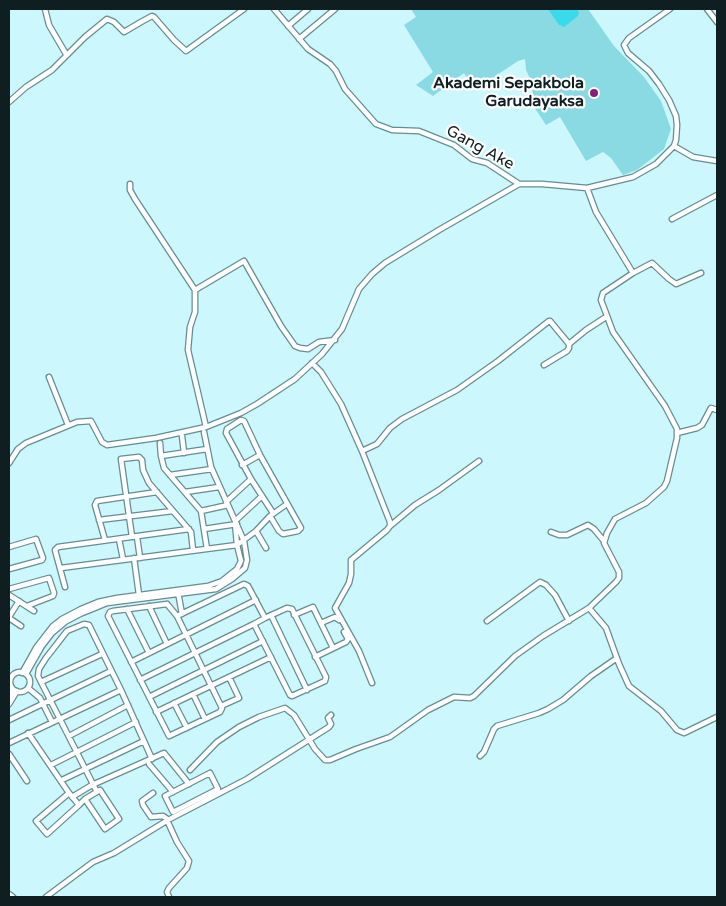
<!DOCTYPE html>
<html>
<head>
<meta charset="utf-8">
<style>
	body { margin:0 }
	#map { position:relative; width:726px; height:906px; overflow:hidden; background:#ccf7fc; font-family:"Varela Round",sans-serif }
	canvas { display:block }
	.frame { position:absolute; inset:0; border:10px solid #0f1f21; pointer-events:none }
</style>
</head>
<body>
<div id="map">
<canvas width="726" height="906"></canvas>
<div class="frame"></div>
</div>
<script>
const context = document.querySelector('canvas').getContext('2d');
context.lineJoin = 'round';
function fillPath(path, color) { context.fillStyle = color; context.fill(path, 'evenodd'); }
const shape = rows => new Path2D(rows.map(r => 'M' + r).join(''));
function strokePath(path, color, width, dash) { context.strokeStyle = color; context.lineWidth = width; context.lineCap = dash ? 'butt' : 'round'; context.setLineDash(dash || []); context.stroke(path); }
function write(font, color, halo, rows, align = 'center') {
  context.font = font + ' "Varela Round",sans-serif'; context.lineWidth = 4.5; context.setLineDash([]); context.textBaseline = 'middle'; context.strokeStyle = halo; context.fillStyle = color; for (const [text, x, y, turn = 0] of rows) {
    context.save(); context.translate(x, y); context.rotate((+turn || 0) * Math.PI / 180); context.textAlign = isNaN(turn) ? turn : align; if (halo) context.strokeText(text, 0, 0); context.fillText(text, 0, 0); context.restore();
  }
}
const green = shape([
	[411,9,588,9,614,46,644,77,661,101,671,129,664,149,637,170,623,175,611,158,603,152,586,161,560,117,546,125,534,107,532,100,533,85,526,70,525,59,518,61,476,89,464,73,433,96,416,85,433,72,404,25,416,17]
]);
const water = shape([
	[548,9,577,9,579,12,578,16,564,27,559,25]
]);
const street = shape([
	[45,9,49,25,66,54],
	[274,9,308,49,330,64,336,71,345,89,376,124,392,130,419,131,454,145,472,159,487,163,519,184],
	[707,9,717,22],
	[288,26,308,9],
	[299,39,335,9],
	[9,102,26,87,52,70,85,37,107,19,114,22,124,32,141,22,152,16,154,17,174,40,186,51,244,9],
	[674,146,693,157,717,161],
	[130,184,130,190,135,199,195,290,195,312,190,327,188,350,206,427],
	[587,188,596,212,633,273,652,263,669,279,676,284,701,273],
	[672,219,717,195],
	[195,290,244,261,281,326,295,346,300,348,308,349,319,342,335,340],
	[312,363,321,372,341,404,362,451,390,522,390,526,387,530,351,560,351,574,349,583,335,608,359,651,372,683],
	[544,365,567,351,569,348,569,344],
	[49,377,68,425],
	[677,433,697,428,702,425,711,408,717,410],
	[182,436,184,453],
	[160,443,161,456,164,468,201,511,207,549],
	[362,451,377,444,390,428,402,419,457,390,498,361,549,321,550,321,569,344,586,330,606,317],
	[161,456,207,449],
	[9,463,18,449,26,443,77,422,91,421,102,442,107,445,156,438,206,427,241,413,257,404,295,379,322,354,342,329,359,289,372,274,385,263,439,230,519,184,542,184,587,188,633,177,656,164,674,146,676,140,677,125,676,116,669,100,659,84,649,71,628,53,624,45,629,38,670,9],
	[242,465,260,455],
	[170,475,212,469],
	[185,492,219,487],
	[226,502,251,479],
	[201,511,228,505],
	[270,516,279,531,283,534,298,531,301,528,260,455,244,421,241,420,227,429,226,433,251,479,273,513],
	[99,520,173,511],
	[235,521,262,496],
	[390,526,415,505,439,490,479,461],
	[204,529,237,524],
	[256,531,266,548],
	[551,532,559,535,567,535,588,525,594,529,604,541],
	[132,537,121,459,139,457,142,460,143,470,149,483,191,532,193,550],
	[137,537,140,558],
	[119,539,123,559],
	[105,540,95,505,97,501,157,492],
	[9,547,36,539,43,558,42,560,9,569],
	[134,558,139,595],
	[61,568,237,545,256,531,270,516,287,504],
	[65,587,55,550,58,547,189,529],
	[9,589,49,578,54,593,53,596,27,606],
	[178,592,182,614],
	[9,595,34,611],
	[167,604,177,616,222,708,220,712,169,736,108,616,110,612,113,611,167,604],
	[149,606,167,644],
	[589,608,606,628,619,664,629,686,661,711,677,730,684,733,717,717],
	[127,609,149,653],
	[271,615,307,690],
	[294,615,313,607,333,648],
	[177,616,244,584,248,586,265,618],
	[9,617,19,601],
	[9,618,21,626],
	[487,621,540,582,546,585,555,595,569,621],
	[321,623,335,617,339,620],
	[315,657,346,642,348,639,344,632],
	[131,662,256,600],
	'10 682a10 10 0 1 1 20 0a10 10 0 1 1-20 0Z',
	[22,673,36,648,53,626,62,619,81,609,98,602,117,598,208,586,222,581,237,569,241,561,237,545,235,523],
	[26,674,42,646,52,633,65,622,80,614,107,603,216,589,232,579,245,568,247,560,244,541,211,467,204,432],
	[140,680,195,653,254,624,265,618,287,608,292,609,326,677,325,681,292,696,290,695,254,624],
	[41,682,102,654],
	[28,688,40,698,52,722],
	[193,694,205,719],
	[9,697,13,689],
	[149,697,263,641],
	[174,703,187,728],
	[9,704,17,691],
	[221,706,239,698,229,677],
	[156,712,271,657],
	[9,720,111,671],
	[28,733,69,793,79,805,47,834,36,821,69,793],
	[69,736,128,705],
	[9,743,121,690],
	[9,754,27,781],
	[480,756,484,752,494,729,497,726,539,713,548,709,563,700,591,676,617,658],
	[149,764,173,792],
	[51,765,136,722],
	[190,770,217,742,239,727,259,717,285,708,294,715,315,749,325,760,330,760,356,749,390,737,428,710,454,697,470,698,474,696,515,656,543,636,589,608,616,582,619,578,619,572,604,543,607,533,615,519,646,503,664,487,667,481,677,438,677,429,665,406,613,332,601,300,603,293,633,273],
	[210,773,218,789,173,812,165,796,210,773],
	[62,780,144,741],
	[97,792,38,676,39,669,46,658,67,631,84,624,89,625,121,690,152,759],
	[153,793,142,801,143,805,151,817,163,816,166,818,177,842,189,861,187,868,169,888,167,892,169,897],
	[72,797,92,785,164,753,189,784],
	[79,805,85,799,100,790,119,819,105,829,85,799],
	[9,894,13,897],
	[46,897,93,862,114,853,168,820,247,779,329,727,331,724,328,718,331,715]
]);
const markers = [
	[594,93,5,"#8b1c7f"]
];
const poiNames = [
	["Akademi Sepakbola",584,84],
	["Garudayaksa",584,102]
];
const streetNames = [
	["Gang Ake",480,148,29]
];
fillPath(green, '#8adae4');
fillPath(water, '#39dbea');
strokePath(street, '#658d92', 7);
strokePath(street, '#fff', 4.5);
for (const [x, y, r, color] of markers) { const dot = new Path2D(); dot.arc(x, y, r, 0, 2 * Math.PI); context.fillStyle = color; context.fill(dot); strokePath(dot, '#fff', 2); }
write('bold 16px', '#0f1f21', '#fff', poiNames, 'right');
write('16px', '#0f1f21', '#fff', streetNames);
</script>
</body>
</html>
